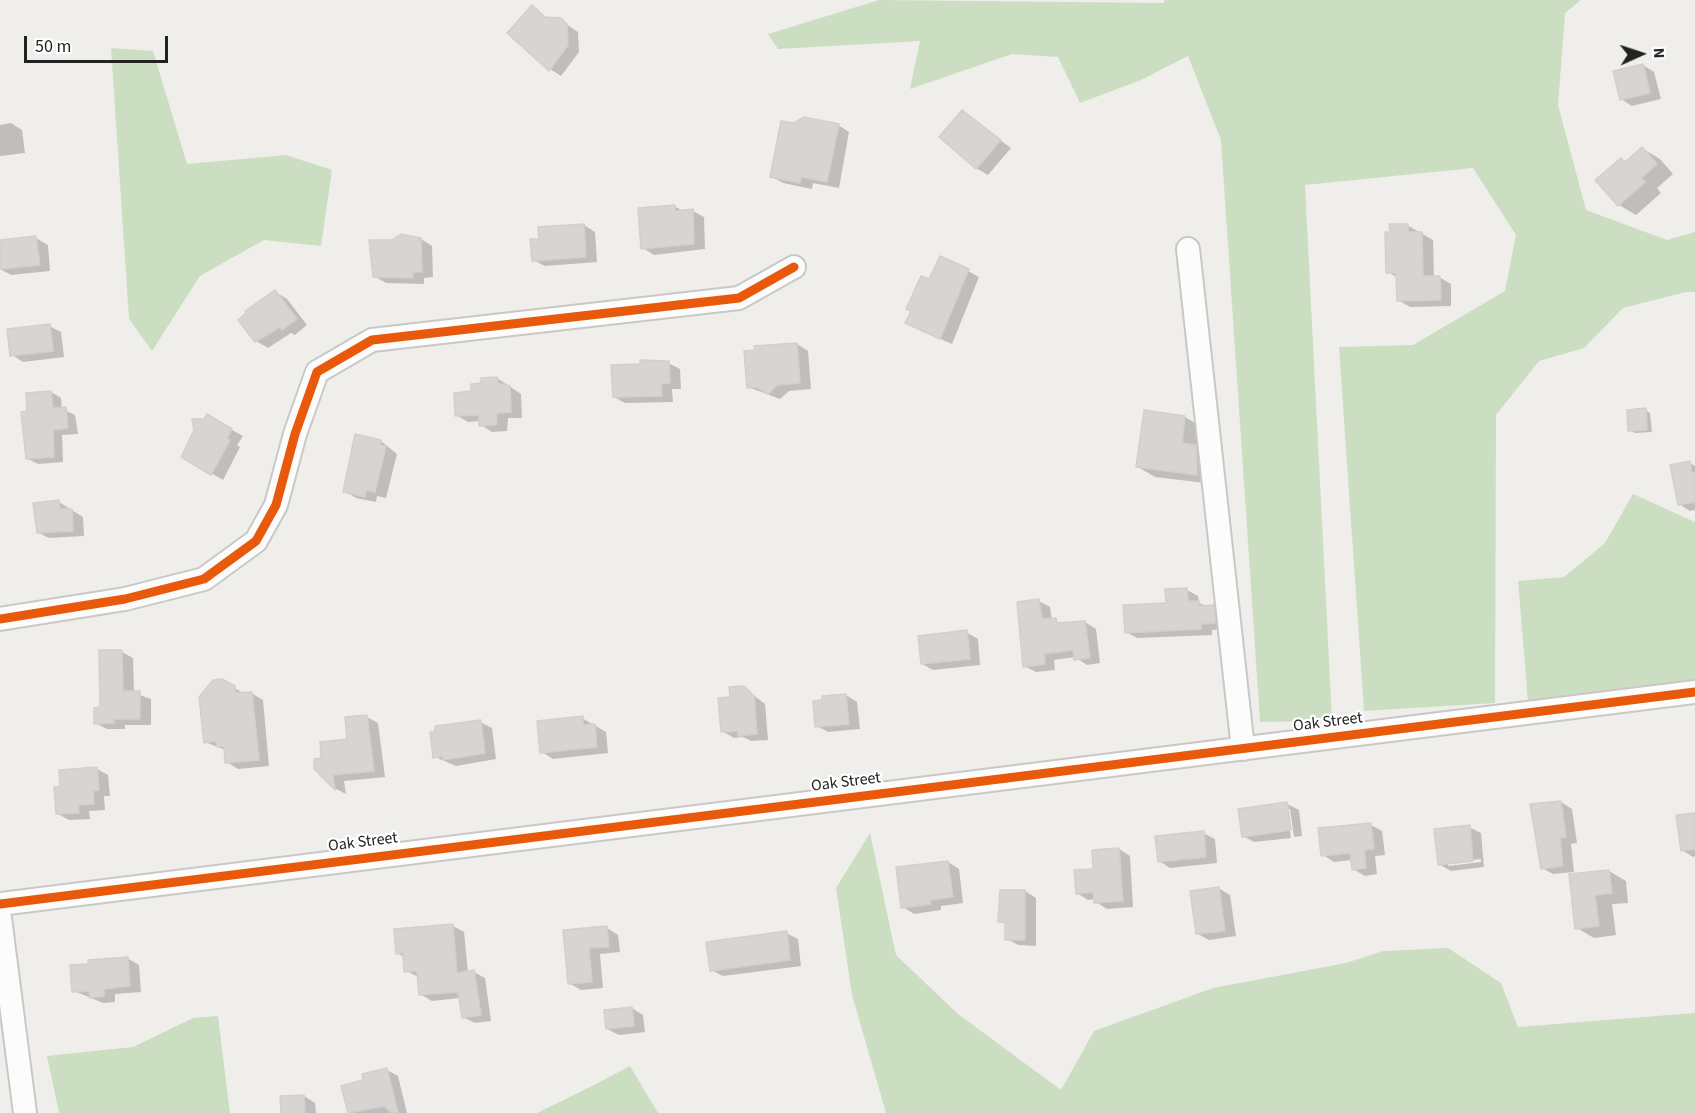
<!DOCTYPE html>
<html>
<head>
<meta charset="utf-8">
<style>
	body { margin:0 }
	#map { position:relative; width:1695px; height:1113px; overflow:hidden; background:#f0eeeb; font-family:"Source Sans 3",sans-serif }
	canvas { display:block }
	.north { position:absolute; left:1611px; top:24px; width:60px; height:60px; -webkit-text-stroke:4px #fff; paint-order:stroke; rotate:87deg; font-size:16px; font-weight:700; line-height:24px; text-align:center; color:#222 }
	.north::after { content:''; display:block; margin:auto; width:21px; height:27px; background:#222; clip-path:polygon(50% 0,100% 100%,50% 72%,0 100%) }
	.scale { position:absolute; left:24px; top:36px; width:144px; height:27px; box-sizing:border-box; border:3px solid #222; border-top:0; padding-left:8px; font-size:18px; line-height:21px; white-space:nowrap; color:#222; -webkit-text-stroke:4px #fff; paint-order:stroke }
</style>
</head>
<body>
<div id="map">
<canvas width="1695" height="1113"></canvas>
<div class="north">N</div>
<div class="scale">50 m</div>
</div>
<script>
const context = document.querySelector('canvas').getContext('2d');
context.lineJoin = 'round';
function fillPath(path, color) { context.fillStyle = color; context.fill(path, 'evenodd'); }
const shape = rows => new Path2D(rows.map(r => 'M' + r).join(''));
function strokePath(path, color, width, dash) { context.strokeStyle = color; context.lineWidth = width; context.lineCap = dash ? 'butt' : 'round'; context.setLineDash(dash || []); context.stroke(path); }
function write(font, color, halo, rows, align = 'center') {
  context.font = font + ' "Source Sans 3",sans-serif'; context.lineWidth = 4.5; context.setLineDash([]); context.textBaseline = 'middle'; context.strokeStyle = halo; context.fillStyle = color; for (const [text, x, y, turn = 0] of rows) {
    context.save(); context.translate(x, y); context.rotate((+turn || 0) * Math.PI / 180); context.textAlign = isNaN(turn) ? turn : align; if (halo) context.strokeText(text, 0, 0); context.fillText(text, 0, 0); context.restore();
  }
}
const forest = shape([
	[879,0,1163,3,1165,0,1581,0,1565,13,1558,105,1586,210,1667,240,1695,232,1695,292,1686,292,1623,308,1584,348,1539,361,1496,415,1495,703,1364,711,1339,347,1413,345,1505,291,1516,235,1473,168,1305,185,1332,721,1260,722,1221,140,1188,56,1141,80,1080,103,1058,57,1012,54,910,89,920,41,778,49,768,34],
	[111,48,153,51,187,164,286,155,332,170,321,246,264,240,200,276,152,351,129,319],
	[1633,494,1695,522,1695,680,1528,702,1518,581,1564,577,1605,543],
	[870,833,896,955,958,1014,1061,1090,1094,1031,1213,988,1346,963,1383,951,1448,948,1501,983,1518,1027,1695,1013,1695,1113,886,1113,852,995,836,888],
	[218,1016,230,1113,59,1113,47,1056,133,1047,193,1018],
	[630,1066,658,1113,537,1113,594,1085]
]);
const shadow = shape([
	[532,7,549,19,560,20,578,32,579,52,561,76,550,69],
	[1643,65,1654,72,1661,99,1632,106,1621,99],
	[962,112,1011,148,988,175,976,168],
	[11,123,22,130,25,153,0,156,0,125],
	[794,124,838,125,849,132,839,188,813,183,812,189,783,183,772,177],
	[1643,149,1660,159,1673,174,1657,188,1661,193,1636,215,1619,205,1626,163],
	[674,206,683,211,693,211,704,217,705,249,654,255,643,248],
	[584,225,595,232,597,262,545,266,533,260,540,240],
	[1407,225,1433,240,1434,277,1439,277,1451,284,1451,306,1410,307,1398,300,1398,278,1388,272],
	[36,238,48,245,50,271,11,275,0,269,0,242],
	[421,239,432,246,433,277,424,278,424,284,386,283,374,276],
	[968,271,979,277,952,344,918,329,930,281],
	[275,292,287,299,307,325,295,335,291,333,268,348,256,341],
	[49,326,61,332,64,357,23,362,12,355],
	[797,344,808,351,811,389,789,391,780,399,748,387],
	[668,363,680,369,681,389,672,389,673,402,625,403,614,397,642,366],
	[497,378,521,394,522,418,508,418,507,431,492,432,481,425,480,421,468,422,456,415,473,392],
	[51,392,61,398,62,409,75,415,78,434,62,435,63,462,38,464,28,459,29,412],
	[1645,410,1650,413,1652,432,1635,433,1630,430],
	[207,416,243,436,237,445,240,447,223,480,183,457],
	[1185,417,1202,427,1214,484,1155,477,1138,467],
	[381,441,397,454,386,498,377,496,376,502,356,498,345,491],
	[1690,463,1695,466,1695,510,1690,511,1679,504],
	[59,502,83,517,84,536,49,538,37,532],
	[1187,590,1198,596,1199,603,1225,613,1226,629,1212,630,1212,635,1137,638,1126,632],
	[1039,601,1050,607,1052,620,1064,624,1085,622,1096,629,1100,663,1087,665,1075,657,1054,660,1055,670,1036,672,1024,666],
	[966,632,978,639,980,665,933,670,922,664],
	[122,652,133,658,134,693,151,699,151,725,125,725,125,729,107,729,95,723],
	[222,681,245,694,251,693,263,700,269,766,238,769,227,762,225,750,205,742],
	[743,687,765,704,768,740,751,741,743,737,734,738,722,731,732,698],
	[846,695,857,702,860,729,828,732,817,726],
	[367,717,378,723,385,777,344,781,346,794,336,789,316,768,349,740],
	[582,718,606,732,608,753,553,759,542,752],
	[480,722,492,728,496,759,456,766,435,757],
	[97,769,108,775,110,796,104,796,105,810,89,811,90,819,69,820,58,814,62,788],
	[1561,802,1572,809,1577,843,1571,844,1574,872,1553,874,1542,868],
	[1287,804,1299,810,1302,836,1294,837,1290,809,1287,809,1291,838,1254,842,1243,836],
	[1695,814,1695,856,1693,857,1682,850],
	[1371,825,1382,831,1385,855,1375,856,1377,874,1365,876,1353,869,1352,860,1334,862,1323,855],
	[1469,827,1481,833,1484,867,1451,871,1439,864],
	[1481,859,1481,862,1448,866,1448,863],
	[1203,833,1215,839,1217,863,1170,868,1159,861],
	[1119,849,1130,856,1133,907,1107,909,1096,902,1095,899,1088,900,1077,893,1095,870],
	[948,862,959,869,963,903,941,906,941,910,914,914,903,907],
	[1609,871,1626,881,1628,903,1612,904,1616,935,1594,938,1577,928,1571,876],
	[1218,888,1230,895,1236,936,1209,940,1198,934],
	[1025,891,1036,898,1036,946,1018,945,1007,939,1007,925,1000,921],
	[453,926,464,932,468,973,474,972,485,978,491,1021,475,1023,463,1017,460,998,432,1001,420,994,419,977,406,971,404,957,397,953],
	[607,928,618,935,620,952,600,954,603,988,581,990,569,983,565,932],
	[786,933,798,939,801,966,723,976,711,970],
	[127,958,139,965,141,992,115,994,115,1002,103,1003,74,991],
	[632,1008,643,1015,645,1032,619,1035,607,1029],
	[387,1070,398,1076,407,1113,349,1113,343,1087,365,1081],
	[304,1096,315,1103,316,1113,282,1113]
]);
const building = shape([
	[532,5,545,17,561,18,567,24,568,45,549,71,507,33,532,5],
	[1643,64,1650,93,1620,100,1613,71,1643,64],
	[962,110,1001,140,976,169,939,137,962,110],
	[804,117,839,124,827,182,801,177,800,183,770,177,781,121,794,123,804,117],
	[1642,147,1657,164,1641,178,1645,182,1618,206,1595,180,1621,158,1625,162,1642,147],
	[675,205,675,211,693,209,694,244,641,249,638,208,675,205],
	[584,224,586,257,532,261,530,239,539,239,538,227,584,224],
	[1389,224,1408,224,1408,232,1422,232,1423,276,1440,276,1441,300,1397,301,1396,273,1386,273,1385,232,1390,232,1389,224],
	[401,234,421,238,422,272,413,272,413,278,373,277,369,240,392,240,401,234],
	[36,236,40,265,0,269,0,240,36,236],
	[940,256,969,269,940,339,905,323,911,311,906,309,921,276,929,279,940,256],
	[275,290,297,319,282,330,280,327,255,342,238,320,246,313,245,311,275,290],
	[50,324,53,351,10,356,7,329,50,324],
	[797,343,800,383,777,385,768,394,757,387,747,388,744,351,755,350,754,346,797,343],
	[640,360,669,361,670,383,661,384,662,396,613,397,611,365,640,364,640,360],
	[497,377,498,383,510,386,511,412,497,413,496,425,479,426,479,415,455,416,454,393,471,391,471,384,481,383,481,378,497,377],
	[51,391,53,408,66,407,68,428,53,430,54,457,26,459,21,412,27,411,26,393,51,391],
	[1646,408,1647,430,1628,431,1627,410,1646,408],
	[1144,410,1185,416,1182,443,1196,445,1197,475,1136,467,1144,410],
	[207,414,232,429,227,438,230,440,211,475,181,457,194,430,192,419,204,419,207,414],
	[355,434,381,440,380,445,386,446,375,492,366,490,365,497,343,492,355,434],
	[1690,461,1692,473,1695,473,1695,502,1678,505,1670,465,1690,461],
	[59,500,60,509,72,509,73,531,37,533,33,503,59,500],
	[1187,588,1188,601,1199,601,1199,606,1214,605,1216,623,1201,624,1201,629,1125,633,1123,605,1166,603,1165,589,1187,588],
	[1039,599,1042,619,1056,618,1057,623,1085,621,1090,658,1074,660,1073,650,1044,654,1045,664,1023,667,1017,602,1039,599],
	[967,630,970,659,921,664,918,636,967,630],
	[99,650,122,650,123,691,140,691,140,719,114,719,114,723,94,724,94,708,100,707,99,650],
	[222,679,235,686,235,693,252,692,259,760,225,763,224,746,217,747,216,741,204,743,199,697,213,680,222,679],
	[744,686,754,696,757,734,738,736,738,731,721,732,718,698,730,697,729,687,744,686],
	[846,694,849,724,815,727,813,701,822,700,822,696,846,694],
	[367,715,374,771,333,775,335,790,314,769,314,759,321,758,320,742,347,739,345,717,367,715],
	[583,716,583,725,595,724,597,747,540,753,537,721,583,716],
	[481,720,485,753,443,760,443,756,433,758,430,732,435,732,435,726,481,720],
	[97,767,99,790,93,791,94,804,78,805,79,813,56,814,54,787,60,787,59,770,97,767],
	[1561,801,1566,837,1560,838,1563,866,1541,869,1530,804,1561,801],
	[1287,802,1291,830,1242,837,1238,809,1287,802],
	[1695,813,1695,849,1681,851,1676,815,1695,813],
	[1371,823,1374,849,1364,850,1366,868,1352,870,1350,853,1321,856,1318,828,1371,823],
	[1470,825,1473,861,1438,865,1434,829,1470,825],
	[1204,831,1206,857,1158,862,1155,836,1204,831],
	[1119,848,1123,901,1094,903,1093,892,1076,894,1074,870,1093,869,1092,850,1119,848],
	[948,861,953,897,930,900,931,904,901,908,896,867,948,861],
	[1609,870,1612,893,1595,895,1599,926,1575,929,1569,874,1609,870],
	[1219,887,1225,931,1196,934,1190,891,1219,887],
	[1000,890,1025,890,1025,940,1005,940,1005,922,998,922,1000,890],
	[453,924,457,973,474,970,481,1015,462,1018,458,992,419,995,417,971,404,972,403,953,396,954,394,929,453,924],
	[607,926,609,947,589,948,592,982,568,984,563,930,607,926],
	[787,931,790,960,710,971,706,942,787,931],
	[128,957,130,986,104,989,104,996,90,998,89,991,72,992,70,965,88,964,88,960,128,957],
	[632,1007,634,1026,606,1029,604,1010,632,1007],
	[387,1068,398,1113,392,1113,384,1106,348,1113,341,1086,363,1080,362,1074,387,1068],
	[304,1095,305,1113,281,1113,280,1096,304,1095]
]);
const minor = shape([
	[1188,249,1243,749],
	[0,619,125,599,204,579,256,541,276,505,295,434,317,372,372,340,739,298,794,267],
	[0,904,1695,692],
	[0,918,25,1113]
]);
const cycleway = shape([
	[0,619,125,599,204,579,256,541,276,505,295,434,317,372,372,340,739,298,794,267],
	[0,904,1695,692]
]);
const streetNames = [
	["Oak Street",1328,723,-7],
	["Oak Street",846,783,-7],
	["Oak Street",363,843,-7]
];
fillPath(forest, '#cbdec1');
fillPath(shadow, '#0003');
fillPath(building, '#d7d4d2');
strokePath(building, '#d3d0cc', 1.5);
strokePath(minor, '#c9c8c7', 26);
strokePath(minor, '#fdfcfc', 22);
strokePath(cycleway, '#e8590c', 9);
write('16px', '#222', '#fff', streetNames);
</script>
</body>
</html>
